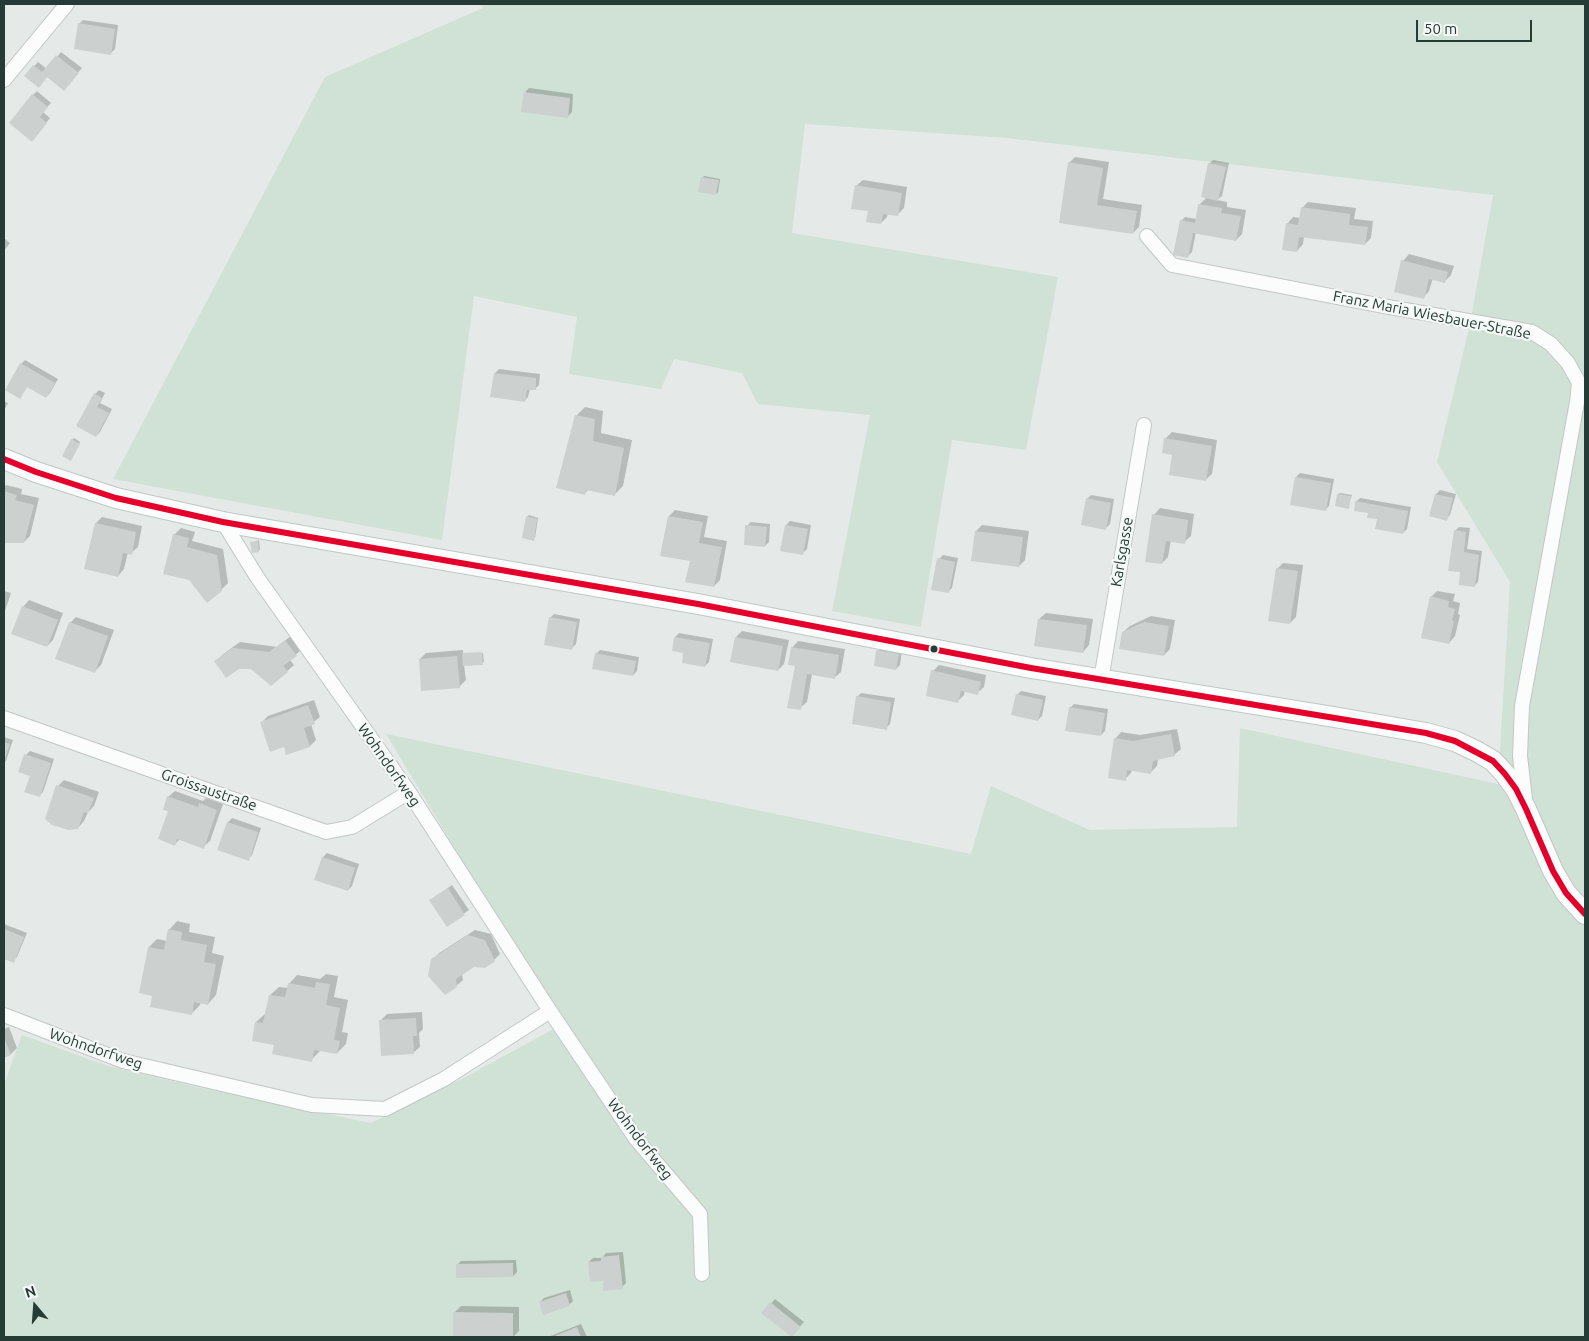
<!DOCTYPE html>
<html>
<head>
<meta charset="utf-8">
<style>
	body { margin:0 }
	#map { position:relative; width:1589px; height:1341px; overflow:hidden; background:#e5eae8; font-family:Ubuntu,sans-serif }
	canvas { display:block }
	.frame { position:absolute; inset:0; border:5px solid #253b35; pointer-events:none }
	.north { position:absolute; left:10px; top:1281px; width:50px; height:50px; -webkit-text-stroke:4px #f4f8f6; paint-order:stroke; rotate:342deg; font-size:14px; font-weight:700; line-height:20px; text-align:center; color:#253b35 }
	.north::after { content:''; display:block; margin:auto; width:18px; height:22px; background:#253b35; clip-path:polygon(50% 0,100% 100%,50% 72%,0 100%) }
	.scale { position:absolute; left:1416px; top:20px; width:116px; height:22px; box-sizing:border-box; border:2px solid #253b35; border-top:0; padding-left:6px; font-size:15px; line-height:18px; white-space:nowrap; color:#253b35; -webkit-text-stroke:4px #f4f8f6; paint-order:stroke }
</style>
</head>
<body>
<div id="map">
<canvas width="1589" height="1341"></canvas>
<div class="frame"></div>
<div class="north">N</div>
<div class="scale">50 m</div>
</div>
<script>
const context = document.querySelector('canvas').getContext('2d');
context.lineJoin = 'round';
function fillPath(path, color) { context.fillStyle = color; context.fill(path, 'evenodd'); }
const shape = rows => new Path2D(rows.map(r => 'M' + r).join(''));
function strokePath(path, color, width, dash) { context.strokeStyle = color; context.lineWidth = width; context.lineCap = dash ? 'butt' : 'round'; context.setLineDash(dash || []); context.stroke(path); }
function write(font, color, halo, rows, align = 'center') {
  context.font = font + ' Ubuntu,sans-serif'; context.lineWidth = 4.5; context.setLineDash([]); context.textBaseline = 'middle'; context.strokeStyle = halo; context.fillStyle = color; for (const [text, x, y, turn = 0] of rows) {
    context.save(); context.translate(x, y); context.rotate((+turn || 0) * Math.PI / 180); context.textAlign = isNaN(turn) ? turn : align; if (halo) context.strokeText(text, 0, 0); context.fillText(text, 0, 0); context.restore();
  }
}
const green = shape([
	[481,4,1585,4,1585,1337,4,1337,4,1085,22,1035,105,1065,197,1087,371,1123,458,1081,561,1025,386,734,971,854,991,786,1090,830,1237,827,1240,728,1498,784,1510,582,1437,462,1470,324,1493,195,1007,138,805,124,792,233,1058,277,1026,450,952,440,921,627,832,611,870,415,758,404,742,373,674,359,661,389,569,374,577,317,474,296,442,540,113,479,325,77,483,8]
]);
const shadow = shape([
	[83,20,118,25,115,49,111,53,79,24],
	[61,52,82,68,67,85,48,76,26,75,38,62,47,69],
	[529,88,573,94,572,112,568,116,525,92],
	[37,91,51,103,43,112,50,118,36,136,33,95],
	[1075,157,1109,162,1103,199,1142,205,1139,227,1133,233,1060,222,1069,163],
	[1213,160,1229,163,1222,196,1217,200,1227,202,1227,207,1246,210,1242,234,1236,240,1196,232,1192,252,1188,256,1181,221,1185,217,1197,219,1200,204,1207,197,1209,164],
	[704,176,720,179,718,192,716,194,702,178],
	[863,180,907,187,904,208,897,215,888,213,887,217,881,223,869,210,856,186],
	[1308,202,1356,208,1354,219,1373,221,1371,238,1365,244,1304,236,1303,244,1297,251,1287,224,1293,217,1300,218,1302,208],
	[4,238,10,243,4,251],
	[1409,254,1454,266,1451,275,1445,281,1433,278,1429,291,1423,298,1403,261],
	[25,360,58,379,50,393,46,397,28,386,20,397,21,364],
	[499,369,540,374,539,385,535,389,530,389,528,397,524,401,495,373],
	[99,390,105,393,100,403,112,409,100,432,96,436,95,394],
	[4,401,8,403,4,411],
	[585,407,603,411,601,433,632,440,623,486,615,494,589,489,584,494,576,416],
	[1172,432,1217,440,1212,474,1205,480,1174,454,1165,439],
	[74,438,80,442,72,458,72,440],
	[1300,473,1334,479,1329,506,1325,510,1291,504,1296,477],
	[6,485,22,489,21,494,39,498,30,536,24,542,4,542,4,487],
	[1440,490,1456,494,1450,515,1446,519,1430,515,1436,494],
	[1340,493,1352,495,1348,507,1338,494],
	[1091,495,1114,499,1110,524,1106,528,1087,499],
	[1360,498,1411,507,1407,529,1403,533,1378,518,1356,502],
	[1160,508,1194,514,1191,536,1184,542,1171,540,1168,557,1162,563,1154,515],
	[675,510,708,516,704,537,727,541,720,580,714,586,691,560,662,555,669,516],
	[529,515,538,518,535,538,533,539,527,517],
	[102,517,142,526,138,547,131,553,128,552,124,569,118,576,96,523],
	[790,521,811,525,807,549,803,553,786,525],
	[751,522,770,524,769,542,765,546,747,526],
	[982,525,1029,531,1025,560,1019,566,976,531],
	[1459,527,1470,528,1467,549,1482,551,1478,582,1474,586,1462,571,1455,531],
	[181,528,195,532,192,541,223,549,228,583,221,590,174,535],
	[259,540,260,549,259,551,251,543],
	[943,555,958,558,952,588,948,592,939,559],
	[1283,563,1303,565,1296,617,1290,623,1277,569],
	[4,591,11,593,4,614],
	[1437,591,1455,594,1453,601,1460,603,1458,614,1460,615,1455,636,1449,643,1431,597],
	[29,600,63,613,53,640,47,646,23,607],
	[1046,613,1093,619,1089,645,1083,652,1039,619],
	[554,614,580,619,576,644,572,648,550,618],
	[1151,616,1175,620,1170,649,1164,655,1123,632,1130,626],
	[76,617,114,630,101,665,94,672,70,623],
	[742,631,789,640,784,664,778,670,736,637],
	[679,633,713,639,709,662,705,666,685,652,673,650,675,637],
	[292,635,302,649,290,660,294,665,287,671,252,668,216,661,222,655,240,642,277,647],
	[798,641,845,649,841,672,834,678,812,674,807,702,800,708,797,665,792,648],
	[882,647,902,650,900,665,896,669,878,651],
	[463,650,463,654,483,653,484,662,482,663,464,665,466,680,459,687,420,659,426,653],
	[600,650,639,657,637,671,633,675,596,654],
	[939,665,986,675,984,687,977,693,965,690,964,695,957,702,933,671],
	[1021,691,1046,696,1042,716,1038,720,1017,695],
	[861,693,895,698,890,724,886,728,857,697],
	[314,700,320,717,311,724,316,740,310,746,284,745,262,722,268,716],
	[1074,704,1108,709,1105,731,1101,735,1070,708],
	[1177,729,1181,749,1174,755,1158,758,1157,766,1151,772,1132,769,1131,773,1125,779,1115,739,1121,732,1140,735],
	[4,737,13,740,6,761,4,763],
	[30,751,54,759,43,792,39,796,26,755],
	[64,780,99,792,94,806,88,812,84,821,78,828,58,786],
	[175,791,203,801,206,798,223,804,210,841,203,847,180,839,175,844,168,797],
	[232,818,261,828,252,855,248,859,219,849,228,822],
	[327,853,359,864,352,886,348,890,323,857],
	[452,885,469,910,448,925,431,900],
	[177,921,190,924,189,932,215,937,212,953,224,956,216,995,208,1004,201,1002,200,1005,191,1014,153,995,149,947,157,939,167,941,169,930],
	[4,924,27,933,17,957,13,961,4,958],
	[475,930,491,934,500,954,494,960,474,966,462,974,463,980,456,986,432,960,439,953],
	[326,974,338,976,334,997,348,1000,342,1032,348,1033,346,1044,337,1053,321,1050,311,1060,275,1044,256,1022,265,1014,270,995,279,987,288,988,289,984,297,975,320,979],
	[422,1012,423,1029,419,1033,420,1047,413,1053,380,1021,387,1014],
	[9,1027,17,1048,11,1054,4,1057,4,1029],
	[623,1252,626,1283,622,1287,604,1280,589,1262,593,1258,602,1258,606,1253],
	[516,1260,517,1272,513,1276,457,1265,461,1261],
	[570,1290,573,1301,569,1305,540,1302,544,1298],
	[775,1299,804,1322,795,1332,763,1313],
	[461,1306,519,1307,519,1331,513,1337,454,1337,455,1312],
	[581,1324,587,1337,548,1337]
]);
const building = shape([
	[78,23,115,29,111,55,74,49],
	[56,55,79,73,64,91,47,77,39,88,24,76,33,65,42,72],
	[524,92,570,98,568,118,521,112],
	[32,94,48,107,40,117,47,123,32,142,9,123],
	[1068,162,1103,168,1097,205,1137,211,1133,234,1059,223],
	[1208,163,1226,167,1218,201,1201,197],
	[701,177,719,180,716,195,698,192],
	[855,185,902,193,898,216,883,214,881,224,866,222,868,211,851,209],
	[1198,204,1222,208,1221,213,1241,216,1236,241,1193,233,1188,258,1173,255,1180,220,1195,223],
	[1301,207,1350,214,1349,225,1368,227,1365,245,1299,237,1297,252,1282,250,1286,223,1298,225],
	[1401,260,1448,272,1445,283,1429,279,1424,299,1394,292],
	[20,363,55,383,46,398,27,387,20,399,5,390],
	[494,373,536,378,536,390,527,390,525,402,490,397],
	[94,393,102,398,97,407,109,413,96,437,76,426],
	[575,415,595,419,593,441,624,448,615,496,586,490,585,495,556,488],
	[1164,438,1212,446,1206,481,1169,475,1172,455,1162,453],
	[71,439,80,444,71,461,62,456],
	[1295,477,1331,483,1326,511,1290,505],
	[4,491,17,495,15,500,34,505,24,543,4,543],
	[1337,494,1351,496,1349,509,1335,506],
	[1435,494,1453,498,1447,521,1429,516],
	[1086,498,1111,503,1106,530,1081,525],
	[1355,501,1408,511,1403,534,1375,529,1377,519,1367,518,1368,513,1354,511],
	[1152,514,1188,520,1185,544,1166,541,1162,564,1145,562],
	[526,516,537,519,534,541,522,538],
	[668,516,703,522,699,543,722,547,714,587,685,582,690,561,660,556],
	[95,523,136,532,132,555,123,553,118,577,84,569],
	[745,525,767,527,765,547,744,545],
	[785,525,808,529,803,555,780,551],
	[1454,530,1466,532,1464,552,1479,555,1475,587,1459,585,1460,572,1448,571],
	[975,531,1023,537,1019,567,971,561],
	[173,534,189,538,187,547,217,555,222,591,207,603,189,580,163,574],
	[258,541,259,552,252,553,250,542],
	[937,558,955,562,949,593,931,590],
	[1276,568,1298,571,1290,624,1268,621],
	[1430,596,1449,601,1448,607,1455,609,1452,620,1454,621,1449,644,1421,638],
	[22,606,58,620,47,647,11,634],
	[549,617,577,622,572,650,544,645],
	[1038,619,1087,625,1083,653,1034,646],
	[69,622,108,636,95,673,55,659],
	[1144,622,1169,626,1164,656,1119,649,1122,632],
	[674,637,710,643,705,667,682,663,683,653,672,651],
	[735,637,783,646,778,671,730,662],
	[285,640,297,656,283,666,288,672,271,686,251,669,239,669,226,678,214,661,233,648,269,652],
	[791,647,839,655,835,679,807,674,801,710,787,708,795,666,788,665],
	[876,650,899,654,896,670,874,666],
	[482,652,483,665,463,666,462,653],
	[595,653,636,661,633,676,592,669],
	[457,656,460,688,421,691,419,659],
	[931,670,981,682,978,695,961,691,958,703,926,696],
	[1016,694,1043,700,1038,721,1011,715],
	[856,696,891,702,887,730,852,724],
	[308,705,315,724,304,728,310,747,286,755,284,747,270,752,260,722],
	[1069,707,1105,713,1101,736,1065,731],
	[1171,734,1175,756,1153,761,1151,774,1127,770,1126,781,1108,778,1114,738,1133,741],
	[4,742,10,744,4,761],
	[24,754,51,763,40,797,24,792,30,776,18,772],
	[56,785,94,798,88,813,84,812,78,829,69,830,52,825,45,819],
	[167,796,198,807,199,803,217,810,204,849,177,839,175,846,158,839,168,811,163,810],
	[227,822,258,832,249,861,217,850],
	[322,857,355,868,348,891,314,880],
	[448,888,465,915,447,927,429,900],
	[4,929,24,937,14,963,4,959],
	[168,929,182,932,181,940,207,945,204,962,216,964,208,1005,194,1002,192,1015,150,1007,152,996,139,993,148,947,164,950],
	[468,935,485,940,495,961,485,968,474,967,456,979,457,987,445,995,428,976,431,959],
	[316,982,330,984,326,1005,340,1008,334,1040,340,1041,337,1054,314,1050,312,1062,272,1054,274,1045,252,1041,255,1022,263,1023,269,995,285,997,288,983,315,988],
	[416,1018,417,1036,413,1036,414,1054,381,1056,379,1020],
	[4,1037,11,1055,4,1058],
	[619,1255,623,1289,603,1291,603,1281,590,1282,588,1262,601,1261,601,1257],
	[513,1263,513,1277,456,1278,456,1264],
	[566,1293,570,1306,543,1315,539,1302],
	[770,1302,801,1327,792,1337,761,1313],
	[453,1312,513,1313,513,1337,453,1337],
	[577,1327,581,1337,552,1337]
]);
const street = shape([
	[4,80,67,4],
	[1147,236,1172,265,1383,306,1532,332,1551,344,1568,363,1579,383,1577,402,1522,706,1520,756,1525,799],
	[1101,680,1144,425],
	[4,718,326,832,352,827,409,792],
	[550,1011,636,1139,700,1214,702,1274],
	[4,1015,123,1061,312,1105,385,1109,444,1079,550,1011,409,792,257,577,223,522]
]);
const secondary = shape([
	[4,459,36,472,116,498,223,522,698,604,1031,668,1334,717,1426,733,1455,741,1478,752,1493,761,1505,774,1516,789,1526,809,1553,871,1566,893,1585,914]
]);
const bus1 = shape([
	[4,459,36,472,116,498,223,522,698,604,1031,668,1426,733,1455,741,1493,761,1505,774,1516,789,1526,809,1553,871,1566,893,1585,914]
]);
const markers = [
	[934,649,4.5,"#253b35"]
];
const streetNames = [
	["Franz Maria Wiesbauer-Straße",1432,315,11],
	["Karlsgasse",1122,552,-80],
	["Wohndorfweg",389,765,55],
	["Groissaustraße",209,790,19],
	["Wohndorfweg",96,1049,19],
	["Wohndorfweg",640,1139,53]
];
fillPath(green, '#d0e1d6');
fillPath(shadow, '#0003');
fillPath(building, '#ccd1cf');
strokePath(street, '#c2c7c5', 16);
strokePath(secondary, '#c1c7c5', 22);
strokePath(street, '#fbfcfc', 14);
strokePath(secondary, '#fbfcfc', 20);
strokePath(bus1, '#e4002b', 6);
for (const [x, y, r, color] of markers) { const dot = new Path2D(); dot.arc(x, y, r, 0, 2 * Math.PI); context.fillStyle = color; context.fill(dot); strokePath(dot, '#f4f8f6', 2); }
write('15px', '#253b35', '#f4f8f6', streetNames);
</script>
</body>
</html>
